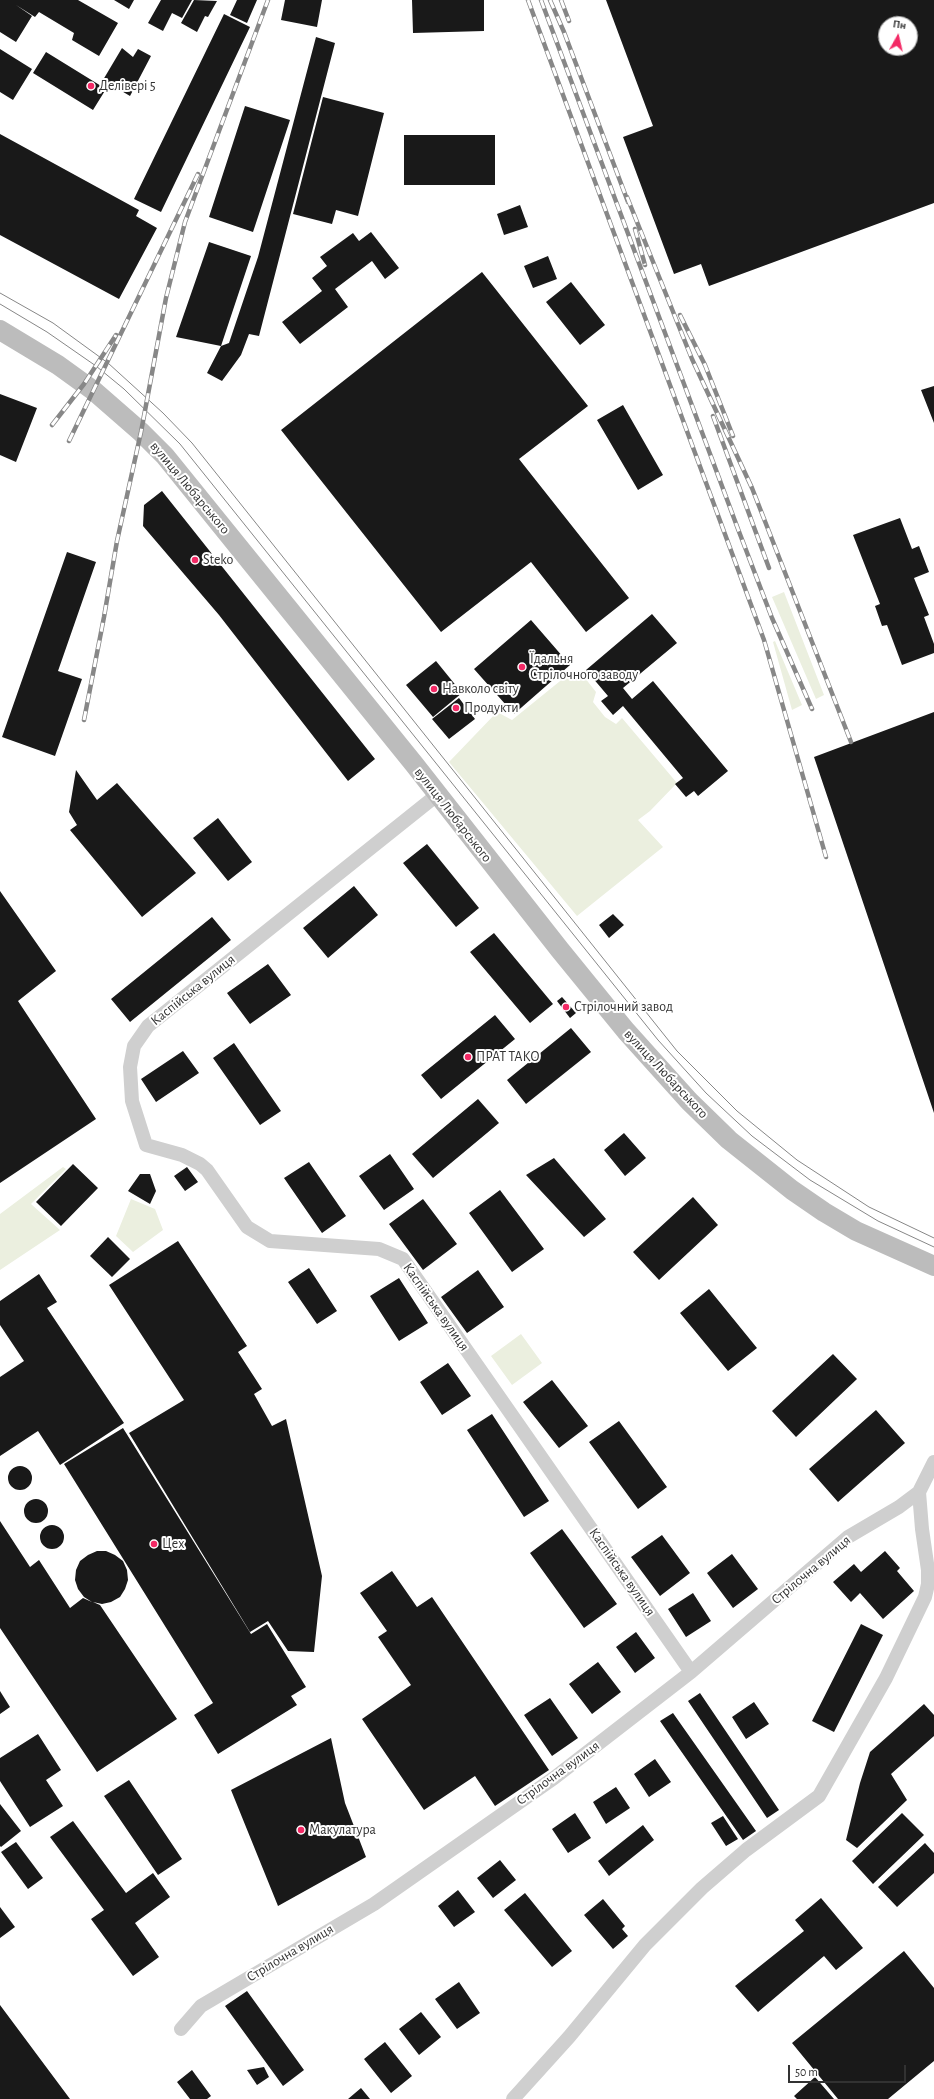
<!DOCTYPE html>
<html>
<head>
<meta charset="utf-8">
<style>
	body { margin:0 }
	#map { position:relative; width:934px; height:2099px; overflow:hidden; background:#fff; font-family:"Alegreya Sans",sans-serif }
	canvas { display:block }
	.north { position:absolute; left:878px; top:16px; width:40px; height:40px; box-sizing:border-box; background:#fff; border:1px solid #adadad; border-radius:50%; rotate:8deg; font-size:11px; font-weight:700; line-height:16px; text-align:center; color:#323232 }
	.north::after { content:''; display:block; margin:auto; width:14px; height:18px; background:#f32965; clip-path:polygon(50% 0,100% 100%,50% 72%,0 100%) }
	.scale { position:absolute; left:788px; top:2065px; width:118px; height:18px; box-sizing:border-box; border:2px solid #323232; border-top:0; padding-left:5px; font-size:12px; line-height:14px; white-space:nowrap; color:#323232; -webkit-text-stroke:3px #fff; paint-order:stroke }
</style>
</head>
<body>
<div id="map">
<canvas width="934" height="2099"></canvas>
<div class="north">Пн</div>
<div class="scale">50 m</div>
</div>
<script>
const context = document.querySelector('canvas').getContext('2d');
context.lineJoin = 'round';
function fillPath(path, color) { context.fillStyle = color; context.fill(path, 'evenodd'); }
const shape = rows => new Path2D(rows.map(r => 'M' + r).join(''));
function strokePath(path, color, width, dash) { context.strokeStyle = color; context.lineWidth = width; context.lineCap = dash ? 'butt' : 'round'; context.setLineDash(dash || []); context.stroke(path); }
function write(font, color, halo, rows, align = 'center') {
  context.font = font + ' "Alegreya Sans",sans-serif'; context.lineWidth = 4; context.setLineDash([]); context.textBaseline = 'middle'; context.strokeStyle = halo; context.fillStyle = color; for (const [text, x, y, turn = 0] of rows) {
    context.save(); context.translate(x, y); context.rotate((+turn || 0) * Math.PI / 180); context.textAlign = isNaN(turn) ? turn : align; if (halo) context.strokeText(text, 0, 0); context.fillText(text, 0, 0); context.restore();
  }
}
const green = shape([
	[784,592,824,695,816,699,772,597],
	[775,641,802,705,792,710,773,642],
	[570,673,581,673,596,692,593,702,605,717,616,724,622,718,677,783,650,811,638,820,663,847,577,916,449,762,497,712,512,720],
	[63,1167,66,1169,31,1204,60,1230,0,1270,0,1214],
	[131,1199,155,1209,163,1230,133,1252,116,1236],
	[521,1334,542,1363,512,1385,491,1356]
]);
const building = shape([
	[0,0,78,0,118,23,99,56,72,40,74,33,39,12,35,17,16,5,32,16,16,42,0,32],
	[114,0,134,0,129,9],
	[161,0,192,0,182,18,172,13,163,31,148,23],
	[194,0,217,1,208,17,205,16,197,32,181,23],
	[237,0,257,0,247,23,230,15],
	[285,0,322,0,317,27,281,20],
	[412,0,484,0,484,31,413,33],
	[606,0,934,0,934,203,709,286,701,264,674,274,623,137,653,126],
	[886,24,910,24,910,48,886,48],
	[224,14,250,27,161,212,134,199],
	[316,37,335,43,259,336,249,334,241,355,222,381,207,373,221,346,229,343,258,257],
	[122,48,133,57,138,49,151,56,130,96,103,80],
	[0,49,32,69,13,100,0,92],
	[46,52,106,89,93,110,33,73],
	[323,97,384,113,358,216,336,210,332,224,293,214],
	[245,106,290,120,253,232,209,217],
	[0,134,139,210,136,216,157,228,119,299,0,235],
	[404,135,495,135,495,185,404,185],
	[520,205,528,227,504,235,497,214],
	[371,232,399,268,385,279,372,261,335,289,348,307,300,344,282,322,322,291,312,278,327,266,320,257,353,233,359,241],
	[209,242,251,256,221,346,176,337],
	[548,256,557,279,533,288,524,266],
	[482,272,588,406,519,459,629,598,586,632,531,562,441,632,281,430],
	[571,282,605,325,580,345,546,302],
	[934,386,934,423,921,390],
	[0,394,37,408,16,462,0,455],
	[623,405,663,475,638,490,597,420],
	[162,491,375,759,348,781,219,615,143,526,144,505],
	[900,518,912,549,919,546,929,572,914,578,929,615,924,617,934,644,934,653,902,665,887,625,882,626,875,606,880,604,853,535],
	[67,552,96,562,58,671,82,679,55,756,2,737],
	[652,614,677,643,623,688,632,699,653,681,728,771,698,796,694,791,686,797,675,784,683,778,623,706,613,715,601,701,608,696,586,670],
	[531,620,570,665,514,714,474,669],
	[436,661,462,693,433,717,406,685],
	[459,698,475,719,449,739,432,719],
	[934,712,934,1113,814,757],
	[76,770,97,800,117,783,196,873,142,917,70,830,77,825,69,812],
	[218,818,252,862,228,881,193,838],
	[427,844,479,908,456,927,403,863],
	[354,886,378,915,328,958,303,928],
	[0,891,56,971,18,1001,96,1119,0,1183],
	[613,914,624,925,609,938,599,925],
	[212,917,231,940,130,1022,111,999],
	[494,933,553,1004,530,1023,470,952],
	[268,964,291,995,250,1024,227,993],
	[562,997,576,1013,570,1018,557,1001],
	[495,1015,515,1039,441,1099,421,1075],
	[571,1028,591,1052,526,1104,507,1080],
	[234,1043,281,1111,260,1125,213,1058],
	[183,1051,199,1073,156,1102,141,1079],
	[478,1099,499,1123,433,1178,412,1154],
	[624,1133,646,1158,625,1176,604,1150],
	[390,1154,414,1189,384,1210,359,1176],
	[554,1158,606,1219,584,1237,526,1175],
	[309,1162,346,1216,322,1233,284,1178],
	[73,1164,98,1188,61,1226,36,1202],
	[187,1167,198,1182,185,1191,174,1176],
	[140,1174,150,1174,156,1191,150,1204,128,1191],
	[500,1190,544,1249,512,1272,469,1213],
	[693,1197,718,1225,659,1280,633,1252],
	[423,1199,457,1244,423,1270,389,1224],
	[108,1237,130,1259,112,1277,90,1256],
	[178,1241,247,1346,238,1352,262,1389,254,1394,272,1426,286,1419,322,1576,314,1652,288,1651,268,1621,250,1632,129,1433,184,1400,109,1285],
	[309,1268,337,1311,317,1324,288,1282],
	[478,1270,504,1307,467,1333,441,1297],
	[39,1274,57,1302,47,1308,124,1423,60,1465,38,1431,0,1456,0,1377,24,1361,0,1325,0,1301],
	[399,1278,428,1323,399,1341,370,1296],
	[709,1289,757,1348,728,1371,680,1313],
	[833,1354,857,1379,796,1437,772,1411],
	[448,1363,471,1396,442,1415,420,1382],
	[552,1380,588,1426,559,1448,523,1402],
	[876,1410,905,1443,838,1502,809,1469],
	[492,1414,549,1501,524,1517,467,1430],
	[619,1421,667,1487,638,1509,589,1442],
	[123,1428,251,1634,267,1624,306,1687,291,1696,297,1705,218,1754,194,1715,213,1703,64,1464],
	'8 1478a12 12 0 1 1 24 0a12 12 0 1 1-24 0Z',
	'24 1511a12 12 0 1 1 24 0a12 12 0 1 1-24 0Z',
	[0,1521,30,1567,39,1560,70,1608,83,1598,92,1602,84,1597,78,1589,75,1580,76,1570,80,1561,88,1555,97,1551,106,1551,115,1555,123,1561,127,1570,128,1580,125,1589,120,1597,111,1602,102,1604,93,1602,100,1605,177,1719,97,1772,0,1628],
	'40 1537a12 12 0 1 1 24 0a12 12 0 1 1-24 0Z',
	[562,1529,617,1604,584,1628,530,1553],
	[662,1535,690,1573,660,1596,631,1557],
	[885,1551,900,1568,897,1571,914,1591,883,1619,860,1593,851,1602,833,1582,854,1564,861,1572],
	[732,1554,758,1589,733,1608,707,1573],
	[392,1571,417,1607,432,1597,549,1770,495,1806,475,1776,424,1810,362,1719,411,1685,378,1637,387,1631,360,1593],
	[693,1593,711,1621,686,1637,668,1609],
	[861,1624,883,1635,834,1732,812,1721],
	[636,1632,655,1658,635,1673,616,1647],
	[598,1662,621,1692,592,1714,569,1684],
	[0,1691,10,1707,0,1714],
	[700,1693,779,1810,767,1818,688,1701],
	[550,1698,578,1738,552,1756,524,1715],
	[754,1702,769,1724,746,1739,732,1717],
	[924,1704,934,1715,934,1736,891,1774,907,1800,857,1848,846,1840,860,1783,870,1752],
	[673,1713,756,1831,743,1840,660,1721],
	[38,1734,61,1770,46,1780,63,1806,30,1827,0,1781,0,1758],
	[331,1738,345,1803,366,1857,278,1906,231,1790],
	[655,1759,671,1782,649,1797,634,1774],
	[129,1780,182,1859,158,1875,104,1796],
	[616,1787,630,1808,606,1824,593,1802],
	[0,1804,21,1831,1,1847,0,1846],
	[575,1813,591,1838,568,1853,552,1829],
	[902,1813,924,1835,873,1884,852,1861],
	[723,1816,738,1839,726,1846,711,1823],
	[73,1821,126,1893,153,1873,170,1897,135,1923,159,1957,133,1976,91,1919,104,1910,50,1837],
	[643,1825,654,1840,609,1876,598,1861],
	[16,1842,43,1878,28,1889,1,1852],
	[925,1843,934,1853,934,1873,897,1907,878,1887],
	[500,1860,516,1880,493,1898,477,1878],
	[458,1890,475,1912,454,1927,438,1906],
	[525,1893,572,1951,552,1967,504,1910],
	[821,1898,863,1948,836,1970,824,1956,758,2012,735,1986,804,1931,795,1920],
	[603,1899,625,1926,622,1929,628,1936,613,1949,584,1915],
	[0,1907,15,1927,0,1938],
	[904,1951,934,1988,934,2061,888,2099,838,2099,792,2043],
	[459,1982,480,2013,457,2029,435,1999],
	[247,1991,304,2070,283,2086,225,2006],
	[0,2005,70,2099,0,2099],
	[421,2012,441,2037,419,2055,399,2029],
	[385,2042,412,2076,391,2093,364,2059],
	[264,2067,269,2077,257,2085,247,2070],
	[192,2070,211,2096,207,2099,190,2099,177,2082],
	[815,2077,834,2099,797,2099,794,2096],
	[361,2088,370,2099,348,2099]
]);
const street = shape([
	[437,795,148,1026,134,1046,130,1067,132,1101,146,1145,182,1155,200,1164,207,1170,247,1227,270,1241,379,1249,403,1259,691,1672],
	[181,2029,201,2006,374,1904,554,1778,691,1672,848,1537,899,1507,919,1492,934,1462],
	[513,2099,569,2037,645,1945,702,1888,746,1850,819,1796,886,1678,925,1597,928,1584,928,1570,922,1529,919,1492]
]);
const secondary = shape([
	[0,330,58,365,94,391,141,432,165,456,414,764,560,950,626,1031,689,1101,729,1140,792,1190,824,1212,856,1231,934,1266]
]);
const tram = shape([
	[0,293,53,323,108,363,163,413,192,443,677,1051,737,1111,797,1160,869,1207,934,1238],
	[0,304,47,332,96,366,124,389,180,444,658,1040,706,1093,752,1136,810,1180,878,1221,934,1247]
]);
const rail = shape([
	[528,0,764,640,826,857],
	[541,0,738,529,772,618,812,709],
	[550,0,564,32,628,202],
	[561,0,569,21],
	[627,197,692,359,752,488,851,742],
	[635,229,645,265],
	[680,315,705,365,733,436],
	[713,416,769,568],
	[52,425,84,384,116,335],
	[69,441,198,174],
	[84,720,104,617,117,541,141,432,166,298,185,222,268,0]
]);
const markers = [
	[91,86,4,"#f32965"],
	[195,560,4,"#f32965"],
	[522,667,4,"#f32965"],
	[434,689,4,"#f32965"],
	[456,708,4,"#f32965"],
	[566,1007,4,"#f32965"],
	[468,1057,4,"#f32965"],
	[154,1544,4,"#f32965"],
	[301,1830,4,"#f32965"]
];
const poiNames = [
	["Делівері 5",99,86],
	["Steko",203,560],
	["Їдальня",530,659],
	["Стрілочного заводу",530,675],
	["Навколо світу",442,689],
	["Продукти",464,708],
	["Стрілочний завод",574,1007],
	["ПРАТ ТАКО",476,1057],
	["Цех",162,1544],
	["Макулатура",309,1830]
];
const streetNames = [
	["вулиця Любарського",190,488,50],
	["вулиця Любарського",453,815,52],
	["Каспійська вулиця",193,990,-39],
	["вулиця Любарського",666,1074,47],
	["Каспійська вулиця",436,1307,55],
	["Стрілочна вулиця",811,1570,-40],
	["Каспійська вулиця",622,1572,55],
	["Стрілочна вулиця",558,1773,-36],
	["Стрілочна вулиця",290,1953,-31]
];
fillPath(green, '#ebefdf');
fillPath(building, '#191919');
strokePath(street, '#cfcfcf', 14);
strokePath(secondary, '#bcbcbc', 20);
strokePath(tram, '#878787', 1);
strokePath(rail, '#878787', 4.5);
strokePath(rail, '#fff', 3, [9]);
for (const [x, y, r, color] of markers) { const dot = new Path2D(); dot.arc(x, y, r, 0, 2 * Math.PI); context.fillStyle = color; context.fill(dot); strokePath(dot, '#fff', 1.5); }
write('14px', '#323232', '#fff', poiNames, 'left');
write('14px', '#323232', '#fff', streetNames);
</script>
</body>
</html>
